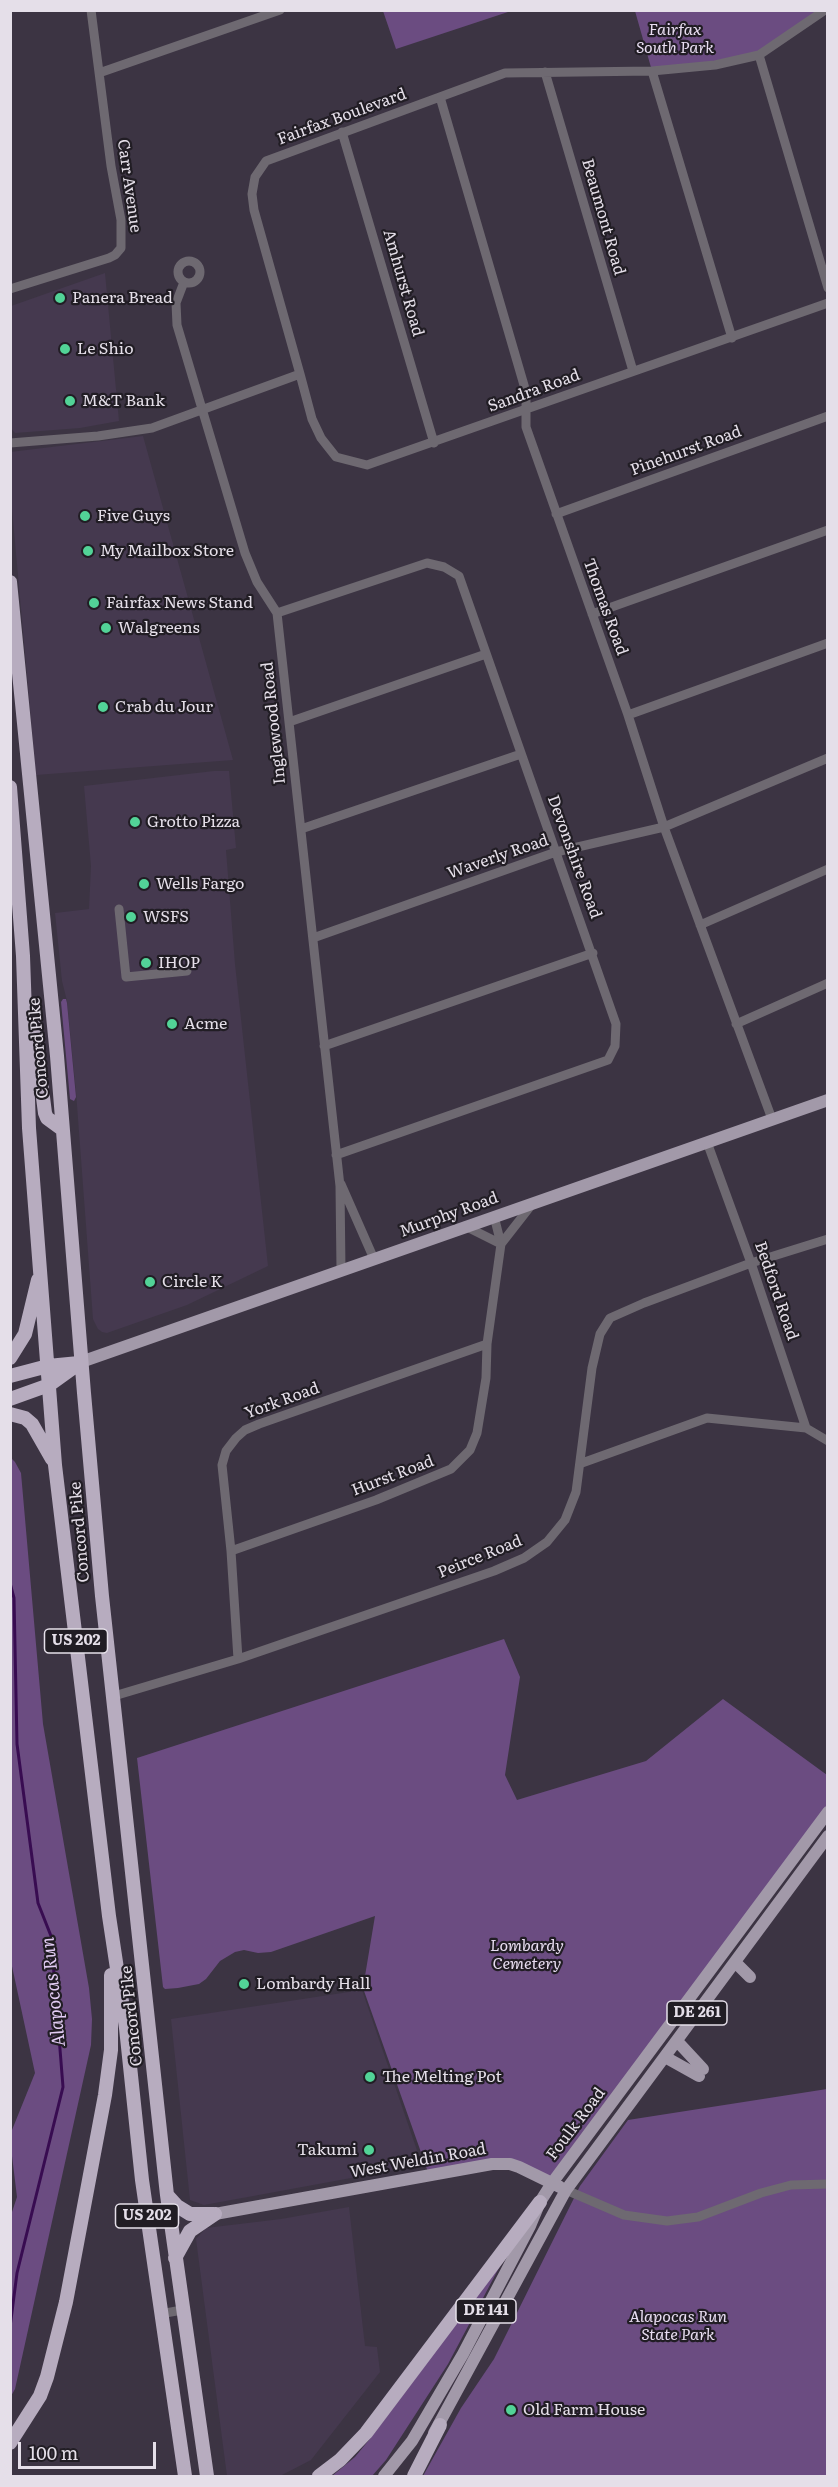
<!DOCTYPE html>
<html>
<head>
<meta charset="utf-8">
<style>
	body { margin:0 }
	#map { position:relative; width:838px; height:2487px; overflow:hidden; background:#3c3443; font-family:Literata,serif }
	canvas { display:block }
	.frame { position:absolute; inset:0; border:12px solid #e5dfe9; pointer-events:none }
	.scale { position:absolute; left:18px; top:2442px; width:138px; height:27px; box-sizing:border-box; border:3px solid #e5dfe9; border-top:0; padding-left:8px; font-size:18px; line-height:21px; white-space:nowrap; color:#e5dfe9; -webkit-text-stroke:4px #211d24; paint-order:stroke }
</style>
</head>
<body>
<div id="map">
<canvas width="838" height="2487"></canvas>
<div class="frame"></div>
<div class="scale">100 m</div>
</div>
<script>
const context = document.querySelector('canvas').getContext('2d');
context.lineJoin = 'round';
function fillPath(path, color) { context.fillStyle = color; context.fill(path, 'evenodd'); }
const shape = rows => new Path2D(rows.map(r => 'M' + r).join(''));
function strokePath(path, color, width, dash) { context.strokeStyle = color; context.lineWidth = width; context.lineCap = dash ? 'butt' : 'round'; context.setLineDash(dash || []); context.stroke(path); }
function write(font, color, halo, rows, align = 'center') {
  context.font = font + ' Literata,serif'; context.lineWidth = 4.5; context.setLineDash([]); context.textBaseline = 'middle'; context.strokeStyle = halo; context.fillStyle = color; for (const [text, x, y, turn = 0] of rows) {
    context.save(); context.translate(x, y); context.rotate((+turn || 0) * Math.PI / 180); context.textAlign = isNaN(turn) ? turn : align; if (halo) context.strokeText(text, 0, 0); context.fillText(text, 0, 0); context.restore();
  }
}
const built = shape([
	[105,273,119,421,80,428,15,433,10,427,11,306],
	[143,436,233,760,36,775,11,498,10,452],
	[214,771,229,771,236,848,226,850,235,964,268,1266,187,1305,107,1333,102,1332,98,1329,93,1319,76,1092,67,1001,62,981,55,913,89,909,91,866,84,786],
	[362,1990,422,2165,204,2205,190,2200,171,2019],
	[349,2207,365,2346,377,2347,380,2372,311,2460,280,2476,227,2476,196,2239,206,2228,281,2219]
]);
const green = shape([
	[383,11,383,10,511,11,396,49],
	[635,11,825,11,759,55,652,71],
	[63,999,66,999,67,1003,76,1097,74,1101,70,1099,61,1002],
	[11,1458,15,1462,21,1473,43,1724,89,1988,92,2019,91,2045,15,2389,11,2396,10,2218,17,2197,11,2148,12,2130,35,2073,10,1957],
	[504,1639,520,1677,505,1775,517,1800,646,1761,723,1699,827,1775,827,1812,552,2183,519,2167,429,2175,363,1988,375,1916,271,1952,258,1953,244,1950,235,1952,220,1961,206,1979,199,1984,178,1988,165,1989,163,1987,137,1758],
	[827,2089,827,2476,423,2476,461,2408,494,2359,580,2186,628,2120],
	[501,2264,448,2364,386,2460,372,2476,332,2476,355,2457,369,2440]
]);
const stream = shape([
	[10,1583,14,1598,17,1744,38,1903,51,1936,63,2087,17,2273,10,2327]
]);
const minor = shape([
	[759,55,828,288],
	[652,71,732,338],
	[545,72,633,371],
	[99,73,280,10],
	[440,97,526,392,526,427,628,715,664,827,772,1119],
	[342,132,434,443],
	'178 272a11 11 0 1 1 22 0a11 11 0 1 1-22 0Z',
	[184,282,176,303,177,325,245,553,257,582,277,613,340,1186,341,1270],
	[10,289,109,258,115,255,121,248,121,220,111,166,91,10],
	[300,374,312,419,321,438,336,457,367,465,828,303],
	[10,443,98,436,152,428,300,374,254,210,252,194,255,177,266,161,505,73,652,71,715,65,759,55,825,10],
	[556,514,828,416],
	[277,613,427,563,444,567,459,576,616,1024,615,1046,608,1060,336,1155],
	[592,614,828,530],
	[628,715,828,643],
	[289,722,486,654],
	[301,829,521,754],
	[119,909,126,977,187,971],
	[700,925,828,869],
	[313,938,556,852,664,827,828,758],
	[736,1024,828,983],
	[324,1046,593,953],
	[707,1142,751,1263,806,1428,828,1441],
	[341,1184,374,1259],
	[465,1226,501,1244],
	[501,1244,533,1203],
	[582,1463,707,1418,806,1428],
	[231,1551,376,1500,451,1469,470,1450,477,1433,486,1378,487,1344,501,1244,494,1216],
	[238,1659,231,1551,222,1465,226,1451,236,1438,245,1430,259,1424,487,1344],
	[114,1696,238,1659,494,1571,524,1558,547,1542,565,1520,576,1492,592,1368,600,1334,610,1318,644,1303,751,1263,828,1239],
	[566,2190,624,2215,667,2221,698,2217,761,2193,791,2185,828,2184],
	[160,2314,182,2310]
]);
const major = shape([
	[81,1362,828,1100],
	[735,1962,750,1977],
	[677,2041,703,2069],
	[665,2057,699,2076],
	[215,2214,492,2164,510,2164,519,2167,560,2187],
	[434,2433,566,2190,828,1836],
	[384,2476,412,2441,463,2354,530,2226,540,2202,552,2183,828,1812]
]);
const highway = shape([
	[10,582,57,1056,84,1393,102,1596,167,2195,207,2476],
	[10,787,23,956,29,1128,55,1465,109,1916,126,2028,142,2180,185,2476],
	[32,1011,45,1113,47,1118,62,1129],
	[10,1358,25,1334,38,1280],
	[10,1376,48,1366,79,1363],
	[10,1399,49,1385,81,1362],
	[10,1414,25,1418,32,1424,52,1459],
	[167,2195,177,2206,190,2214,213,2214],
	[175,2258,190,2231,215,2214],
	[10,2443,40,2396,47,2377,66,2302,105,2095,111,2050,111,1975],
	[319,2476,340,2460,366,2433,540,2202],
	[414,2476,440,2425]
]);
const markers = [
	[60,298,6,"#52d397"],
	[65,349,6,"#52d397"],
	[70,401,6,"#52d397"],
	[85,516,6,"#52d397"],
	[88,551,6,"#52d397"],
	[94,603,6,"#52d397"],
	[106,628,6,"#52d397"],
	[103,707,6,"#52d397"],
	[135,822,6,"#52d397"],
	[144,884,6,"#52d397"],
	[131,917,6,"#52d397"],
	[146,963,6,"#52d397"],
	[172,1024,6,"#52d397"],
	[150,1282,6,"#52d397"],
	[244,1984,6,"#52d397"],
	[370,2077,6,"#52d397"],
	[369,2150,6,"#52d397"],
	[511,2410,6,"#52d397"]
];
const shields = [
	[76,1641,63],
	[697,2013,60],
	[147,2216,63],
	[486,2311,60]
];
const shieldNames = [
	["US 202",76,1641],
	["DE 261",697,2013],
	["US 202",147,2216],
	["DE 141",486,2311]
];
const parkNames = [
	["Fairfax",675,30],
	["South Park",675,48],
	["Lombardy",527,1946],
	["Cemetery",527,1964],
	["Alapocas Run",678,2317],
	["State Park",678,2335]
];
const streetNames = [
	["Fairfax Boulevard",342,117,-20],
	["Carr Avenue",129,186,82],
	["Beaumont Road",603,217,74],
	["Amhurst Road",403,283,74],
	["Sandra Road",534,391,-20],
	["Pinehurst Road",686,451,-20],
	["Thomas Road",605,607,70],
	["Inglewood Road",274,723,-96],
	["Waverly Road",498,857,-19],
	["Devonshire Road",574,857,70],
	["Concord Pike",39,1048,-95],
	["Murphy Road",449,1215,-20],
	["Bedford Road",776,1291,71],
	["York Road",282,1401,-20],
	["Hurst Road",393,1476,-21],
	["Concord Pike",80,1532,-95],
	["Peirce Road",480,1557,-22],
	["Concord Pike",132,2016,-96],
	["Foulk Road",576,2124,-53],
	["West Weldin Road",418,2161,-10]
];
const poiNames = [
	["Panera Bread",72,298],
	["Le Shio",77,349],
	["M&T Bank",82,401],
	["Five Guys",97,516],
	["My Mailbox Store",100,551],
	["Fairfax News Stand",106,603],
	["Walgreens",118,628],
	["Crab du Jour",115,707],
	["Grotto Pizza",147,822],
	["Wells Fargo",156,884],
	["WSFS",143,917],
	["IHOP",158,963],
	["Acme",184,1024],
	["Circle K",162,1282],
	["Lombardy Hall",256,1984],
	["The Melting Pot",382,2077],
	["Takumi",357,2150,"right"],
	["Old Farm House",523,2410]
];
const waterNames = [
	["Alapocas Run",54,1992,-96]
];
fillPath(built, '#45394f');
fillPath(green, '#6b4c81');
strokePath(stream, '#380c51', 3);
strokePath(minor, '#6e6971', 9);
strokePath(major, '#a299a9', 12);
strokePath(highway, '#b7acbf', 14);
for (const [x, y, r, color] of markers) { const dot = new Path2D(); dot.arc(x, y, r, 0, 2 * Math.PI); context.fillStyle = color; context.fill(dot); strokePath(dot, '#211d24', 2); }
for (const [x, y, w] of shields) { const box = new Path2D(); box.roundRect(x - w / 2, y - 12, w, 24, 4.5); context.fillStyle = '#211d24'; context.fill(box); strokePath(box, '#e5dfe9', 1.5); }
write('bold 15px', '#e5dfe9', null, shieldNames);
write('italic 16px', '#e8ddf1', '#211d24', parkNames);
write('16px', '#e5dfe9', '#211d24', streetNames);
write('16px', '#e5dfe9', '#211d24', poiNames, 'left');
write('italic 18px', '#e2ccf4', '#211d24', waterNames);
</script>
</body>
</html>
